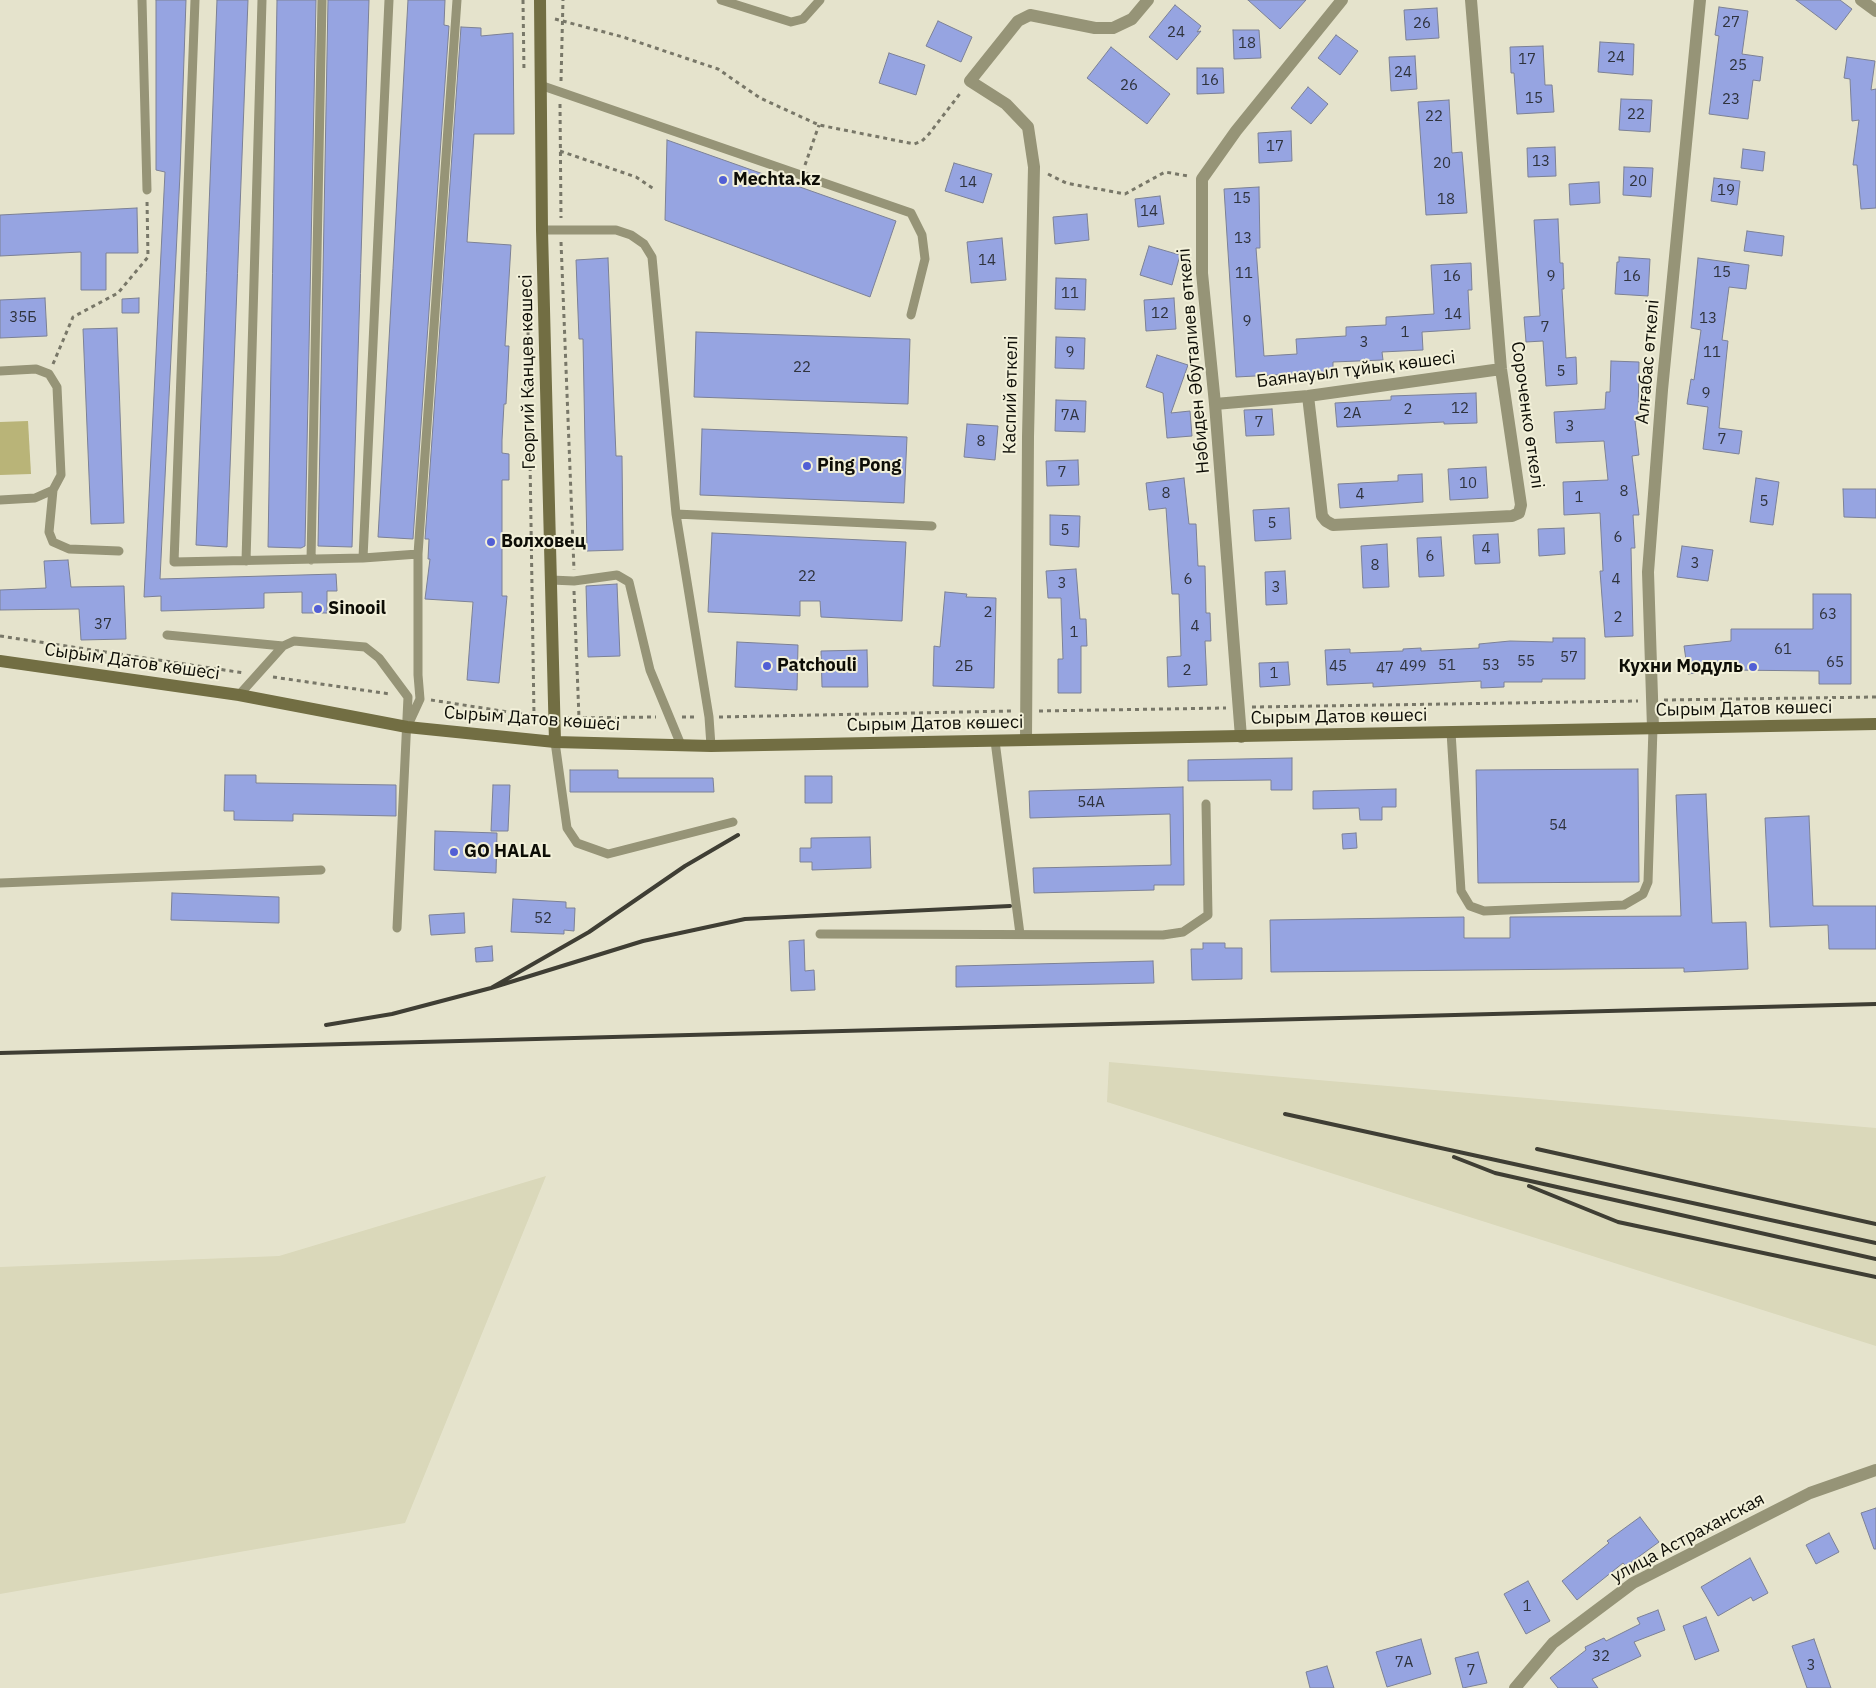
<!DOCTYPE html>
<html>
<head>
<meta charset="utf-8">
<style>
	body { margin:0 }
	canvas { display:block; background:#e5e3cc }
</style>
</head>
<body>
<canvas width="1876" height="1688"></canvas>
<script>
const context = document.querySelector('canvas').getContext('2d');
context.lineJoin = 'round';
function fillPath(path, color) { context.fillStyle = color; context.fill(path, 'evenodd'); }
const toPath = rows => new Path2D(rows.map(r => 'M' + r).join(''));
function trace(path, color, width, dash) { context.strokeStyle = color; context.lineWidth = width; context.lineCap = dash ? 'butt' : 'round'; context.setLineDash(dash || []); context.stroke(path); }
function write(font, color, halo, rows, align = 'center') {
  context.font = font + ' "IBM Plex Sans",sans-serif'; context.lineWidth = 4; context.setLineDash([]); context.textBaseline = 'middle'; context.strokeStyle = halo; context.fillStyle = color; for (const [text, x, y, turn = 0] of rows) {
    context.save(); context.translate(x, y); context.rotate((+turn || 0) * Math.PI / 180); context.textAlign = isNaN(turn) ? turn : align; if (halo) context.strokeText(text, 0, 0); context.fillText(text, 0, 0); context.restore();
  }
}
const built = toPath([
	[1109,1062,1876,1128,1876,1346,1107,1102],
	[546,1176,405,1523,0,1594,0,1267,279,1256]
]);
const green = toPath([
	[28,421,31,474,0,475,0,422]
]);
const building = toPath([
	[156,0,186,0,180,174,160,579,336,574,337,591,327,591,327,613,302,613,302,592,264,593,264,608,161,611,161,596,144,597,165,172,156,170,156,0],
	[217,0,248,0,227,547,196,545,217,0],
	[277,0,316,0,305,546,301,548,268,547,277,0],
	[328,0,369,0,352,547,318,546,328,0],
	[408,0,445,0,444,25,449,26,413,539,378,537,408,0],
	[1248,0,1306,0,1280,29,1248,0],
	[1796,0,1840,0,1852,9,1836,30,1796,0],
	[1175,5,1201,26,1197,32,1201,31,1177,60,1149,37,1175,5],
	[1719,7,1748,11,1742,54,1763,57,1760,81,1753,80,1748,119,1709,114,1719,36,1715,35,1719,7],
	[1437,8,1439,38,1406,40,1404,10,1437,8],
	[938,21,972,37,961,62,926,46,938,21],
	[461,27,481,28,481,36,513,33,514,134,474,134,467,242,511,245,505,346,509,346,506,404,504,404,502,440,502,453,509,454,509,480,502,480,502,596,507,596,499,683,467,680,473,602,425,599,430,559,428,559,429,539,425,539,461,27],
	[1233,30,1259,30,1261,58,1234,59,1233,30],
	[1336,35,1358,51,1340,75,1318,58,1336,35],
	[1600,42,1634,44,1633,75,1598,72,1600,42],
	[1543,46,1545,85,1552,85,1554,112,1517,114,1514,73,1511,73,1510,47,1543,46],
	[1111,47,1170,94,1147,124,1087,78,1111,47],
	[889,53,925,65,916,95,879,83,889,53],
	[1415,56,1417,89,1391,91,1389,57,1415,56],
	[1847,57,1875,61,1871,90,1876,89,1876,208,1861,209,1857,165,1853,165,1859,120,1852,121,1850,79,1844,78,1847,57],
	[1197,68,1223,68,1224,93,1197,94,1197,68],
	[1308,87,1328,104,1311,124,1291,108,1308,87],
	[1621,99,1652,100,1650,132,1619,130,1621,99],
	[1449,100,1452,153,1462,152,1467,213,1426,215,1418,102,1449,100],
	[1291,131,1292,161,1259,163,1258,133,1291,131],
	[667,140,896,221,870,297,665,220,667,140],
	[1555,147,1556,176,1528,177,1527,148,1555,147],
	[1743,149,1765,152,1763,171,1741,168,1743,149],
	[954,163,992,174,983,203,945,191,954,163],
	[1624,167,1653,168,1651,197,1623,195,1624,167],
	[1714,178,1740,181,1737,205,1711,201,1714,178],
	[1599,182,1600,203,1570,205,1569,184,1599,182],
	[1259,187,1260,248,1256,248,1264,356,1297,354,1296,339,1346,336,1346,327,1386,325,1386,317,1434,314,1431,265,1471,263,1472,290,1468,290,1470,329,1422,332,1423,350,1382,352,1383,360,1333,362,1333,372,1236,377,1224,189,1259,187],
	[1160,196,1164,224,1138,227,1135,199,1160,196],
	[137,208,138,253,106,253,106,290,81,290,81,252,0,256,0,215,137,208],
	[1087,214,1089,240,1055,244,1053,217,1087,214],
	[1558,219,1560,263,1563,263,1564,289,1562,289,1566,358,1576,357,1577,384,1546,386,1543,341,1526,342,1524,317,1540,316,1534,220,1558,219],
	[1747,231,1784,236,1782,256,1744,251,1747,231],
	[1002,238,1006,280,971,283,967,242,1002,238],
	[1149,246,1180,255,1172,285,1140,275,1149,246],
	[1619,257,1650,259,1648,296,1615,294,1617,262,1619,262,1619,257],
	[608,258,616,456,622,456,623,550,587,551,583,339,579,339,576,260,608,258],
	[1698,258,1749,265,1746,289,1729,287,1722,340,1728,341,1719,428,1742,431,1739,454,1703,449,1708,407,1687,404,1691,379,1694,380,1701,330,1691,328,1698,258],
	[1056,278,1086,279,1085,310,1055,309,1056,278],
	[45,298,47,336,0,338,0,300,45,298],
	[139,298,139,313,122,313,122,299,139,298],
	[1174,298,1176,329,1146,331,1144,300,1174,298],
	[117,328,124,523,91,524,83,329,117,328],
	[696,332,910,339,908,404,694,397,696,332],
	[1056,337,1085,338,1084,369,1055,368,1056,337],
	[1157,355,1188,365,1171,413,1190,411,1192,436,1167,438,1163,393,1146,387,1157,355],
	[1611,361,1639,362,1638,421,1635,421,1639,455,1632,456,1639,515,1633,515,1635,548,1631,548,1633,636,1605,637,1600,571,1603,571,1600,513,1564,515,1563,482,1608,480,1604,441,1556,443,1554,412,1605,409,1606,392,1610,392,1611,361],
	[1476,393,1477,423,1444,424,1444,422,1337,427,1335,403,1391,400,1391,396,1476,393],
	[1056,400,1086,401,1085,432,1055,431,1056,400],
	[1272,409,1274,435,1246,436,1244,410,1272,409],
	[967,424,998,426,995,460,964,457,967,424],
	[702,429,907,437,904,503,700,495,702,429],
	[1078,460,1079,485,1047,486,1046,461,1078,460],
	[1486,467,1488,498,1450,500,1448,469,1486,467],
	[1422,474,1423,502,1340,508,1338,484,1398,481,1398,475,1422,474],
	[1184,478,1189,524,1196,524,1198,566,1205,566,1206,613,1210,613,1211,641,1205,641,1207,685,1168,687,1167,657,1181,656,1179,594,1172,594,1166,508,1149,510,1146,483,1184,478],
	[1756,478,1779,482,1773,525,1750,522,1756,478],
	[1843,489,1876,489,1876,518,1844,517,1843,489],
	[1289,508,1291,539,1255,541,1253,510,1289,508],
	[1050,515,1080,516,1079,547,1050,545,1050,515],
	[1564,528,1565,554,1539,556,1538,529,1564,528],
	[712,533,906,542,902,621,821,617,820,601,800,601,800,616,708,612,712,533],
	[1498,534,1500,563,1475,564,1473,535,1498,534],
	[1441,537,1444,576,1419,577,1417,538,1441,537],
	[1387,544,1389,587,1363,588,1361,546,1387,544],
	[1682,546,1713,550,1708,581,1677,577,1682,546],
	[68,560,71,587,124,586,126,639,81,640,79,609,0,610,0,590,46,588,44,561,68,560],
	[1076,569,1080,619,1086,619,1087,646,1081,646,1081,693,1058,693,1058,659,1063,659,1061,598,1048,598,1046,571,1076,569],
	[1285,571,1287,604,1266,605,1265,572,1285,571],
	[617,584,620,656,588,657,586,586,617,584],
	[945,592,967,594,966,597,996,598,994,688,933,686,934,646,940,647,945,592],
	[1813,594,1851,594,1851,684,1819,684,1819,671,1731,670,1731,668,1688,674,1684,646,1731,641,1731,629,1813,629,1813,594],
	[1553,638,1585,638,1585,679,1542,679,1542,682,1504,682,1504,687,1481,688,1481,681,1373,687,1373,683,1327,685,1325,650,1350,649,1350,653,1403,651,1403,649,1421,648,1421,651,1479,648,1479,644,1510,641,1553,642,1553,638],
	[737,642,798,645,797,690,735,687,737,642],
	[867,650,868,687,822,687,821,651,867,650],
	[1288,662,1290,685,1260,687,1259,663,1288,662],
	[1292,758,1292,790,1271,790,1271,780,1188,781,1188,760,1292,758],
	[1638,769,1639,882,1478,883,1476,770,1638,769],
	[570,770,618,770,618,778,713,778,714,792,570,792,570,770],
	[225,775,256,775,256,783,396,785,396,816,293,814,293,821,234,820,234,811,224,811,225,775],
	[805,776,832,776,832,803,805,803,805,776],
	[493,785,510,785,508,831,491,831,493,785],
	[1183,787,1184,885,1154,885,1154,890,1034,893,1033,868,1171,865,1170,814,1030,818,1029,791,1183,787],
	[1396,789,1396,807,1382,807,1382,820,1360,820,1359,808,1313,809,1313,791,1396,789],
	[1706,794,1712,923,1746,922,1748,969,1684,972,1684,968,1271,972,1270,920,1464,917,1464,938,1510,938,1510,917,1681,916,1676,795,1706,794],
	[1809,816,1813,906,1876,906,1876,949,1829,949,1828,925,1770,927,1765,818,1809,816],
	[435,831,497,833,496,873,434,870,435,831],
	[1356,833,1357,848,1343,849,1342,834,1356,833],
	[870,837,871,868,812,870,812,862,800,862,800,848,811,848,811,838,870,837],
	[172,893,279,897,279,923,171,920,172,893],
	[513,899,566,902,566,908,575,908,574,931,564,930,564,934,511,932,513,899],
	[464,913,465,933,431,935,429,915,464,913],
	[804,940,805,971,814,970,815,990,791,991,789,941,804,940],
	[1203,943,1225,943,1225,948,1242,948,1242,979,1192,980,1191,949,1203,949,1203,943],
	[492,946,493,961,476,962,475,948,492,946],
	[1153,961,1154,983,956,987,956,966,1153,961],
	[1876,1508,1876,1549,1874,1549,1861,1513,1876,1508],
	[1640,1517,1659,1542,1626,1566,1623,1563,1577,1600,1562,1581,1609,1543,1607,1541,1640,1517],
	[1829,1533,1839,1552,1816,1564,1806,1545,1829,1533],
	[1750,1558,1768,1593,1753,1601,1751,1597,1718,1616,1701,1587,1750,1558],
	[1528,1581,1550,1621,1526,1634,1504,1594,1528,1581],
	[1658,1610,1665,1630,1634,1642,1641,1656,1592,1679,1598,1688,1558,1688,1550,1678,1586,1650,1585,1647,1604,1638,1606,1641,1640,1624,1637,1618,1658,1610],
	[1706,1617,1719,1651,1695,1660,1683,1626,1706,1617],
	[1421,1639,1431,1674,1387,1687,1376,1652,1421,1639],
	[1814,1639,1831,1688,1807,1688,1792,1646,1814,1639],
	[1478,1652,1487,1683,1463,1688,1455,1658,1478,1652],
	[1327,1666,1334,1688,1310,1688,1306,1672,1327,1666]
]);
const path = toPath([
	[523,0,524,72],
	[555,19,623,37,718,69,760,98,819,125,914,144,922,141,929,134,962,91],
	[561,81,563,0],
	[560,104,561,218],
	[560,151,636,177,654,189],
	[805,165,819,125],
	[1048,174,1066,183,1125,194,1165,172,1188,176],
	[561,242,574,570],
	[528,331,534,716],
	[53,364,73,317,118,293,148,257,147,200],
	[574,591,579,718],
	[0,636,244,673],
	[273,677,390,694],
	[431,700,541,717],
	[1664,700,1876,697],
	[1252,707,1638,701],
	[1039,711,1226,708],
	[682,717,698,717],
	[719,717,1013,711],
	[567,718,656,717]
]);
const service = toPath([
	[142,0,147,190],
	[195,0,174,562,363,558,418,554,457,0],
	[721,0,791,22,803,19,820,0],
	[540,85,911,213,922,235,925,259,911,315],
	[542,230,616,230,631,235,644,244,652,257,676,514,709,717,711,746],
	[0,371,36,369,49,374,57,387,61,475,53,490,35,498,0,500],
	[53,490,49,532,53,542,69,549,119,551],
	[676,514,932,526],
	[363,558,389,0],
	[311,560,322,0],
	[246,561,262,0],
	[551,580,574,581,617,575,629,582,650,670,681,745],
	[167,635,283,646],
	[239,695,283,646,294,641,365,647,379,658,408,697,397,928],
	[408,725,420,699,418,675,418,554],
	[1451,732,1461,891,1470,906,1484,911,1624,905,1643,894,1648,882,1653,728],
	[995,741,1020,934],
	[555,742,567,828,577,843,608,854,733,822],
	[0,883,321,870],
	[820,934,1163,935,1183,932,1208,915,1206,804]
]);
const minor = toPath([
	[1861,0,1876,11],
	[1308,396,1322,516,1326,521,1333,525,1512,516,1519,513,1521,505,1501,369,1471,0],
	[1215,404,1308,396,1501,369],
	[1653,728,1648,572,1662,390,1700,0],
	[1241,737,1215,404,1202,273,1202,179,1236,131,1342,0],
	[1026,740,1028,437,1034,167,1028,127,1006,104,970,81,1018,21,1030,15,1095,28,1113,28,1132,19,1148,0],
	[1515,1688,1553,1643,1633,1583,1810,1493,1876,1470]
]);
const secondary = toPath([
	[540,0,542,230,555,742],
	[0,661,239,695,407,727,555,742,711,746,1876,724]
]);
const rail = toPath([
	[738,835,685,866,589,932,491,988,643,941,745,919,1010,906],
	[326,1025,392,1014,491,988],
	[0,1053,1876,1004],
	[1285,1114,1876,1243],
	[1537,1149,1876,1224],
	[1454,1157,1495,1173,1876,1259],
	[1529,1186,1618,1222,1876,1277]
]);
const markers = [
	[723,180,5,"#525fd5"],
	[807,466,5,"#525fd5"],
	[491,542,5,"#525fd5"],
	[318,609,5,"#525fd5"],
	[767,666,5,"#525fd5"],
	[1753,667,5,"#525fd5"],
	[454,852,5,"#525fd5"]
];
const numberNames = [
	["27",1731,23],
	["26",1422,24],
	["24",1176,33],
	["18",1247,44],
	["24",1616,58],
	["17",1527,60],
	["25",1738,66],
	["24",1403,73],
	["16",1210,81],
	["26",1129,86],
	["15",1534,99],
	["23",1731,100],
	["22",1636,115],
	["22",1434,117],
	["17",1275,147],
	["13",1541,162],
	["20",1442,164],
	["20",1638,182],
	["14",968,183],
	["19",1726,191],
	["15",1242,199],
	["18",1446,200],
	["14",1149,212],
	["13",1243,239],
	["14",987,261],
	["15",1722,273],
	["11",1244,274],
	["16",1452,277],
	["9",1551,277],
	["16",1632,277],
	["11",1070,294],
	["12",1160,314],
	["14",1453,315],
	["35Б",23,318],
	["13",1708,319],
	["9",1247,322],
	["7",1545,328],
	["1",1405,333],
	["3",1364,343],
	["9",1070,353],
	["11",1712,353],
	["22",802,368],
	["5",1561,372],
	["9",1706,394],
	["12",1460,409],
	["2",1408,410],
	["2А",1352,414],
	["7А",1070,416],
	["7",1259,423],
	["3",1570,427],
	["7",1722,440],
	["8",981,442],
	["7",1062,473],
	["10",1468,484],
	["8",1624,492],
	["8",1166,494],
	["4",1360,495],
	["1",1579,498],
	["5",1764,502],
	["5",1272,524],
	["5",1065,531],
	["6",1618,538],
	["4",1486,549],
	["6",1430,557],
	["3",1695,564],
	["8",1375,566],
	["22",807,577],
	["6",1188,580],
	["4",1616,580],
	["3",1062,584],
	["3",1276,588],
	["2",988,613],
	["63",1828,615],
	["2",1618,618],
	["37",103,625],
	["4",1195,627],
	["1",1074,633],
	["61",1783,650],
	["57",1569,658],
	["55",1526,662],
	["65",1835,663],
	["51",1447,666],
	["53",1491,666],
	["2Б",964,667],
	["45",1338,667],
	["499",1413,667],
	["47",1385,669],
	["2",1187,671],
	["1",1274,674],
	["54А",1091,803],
	["54",1558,826],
	["52",543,919],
	["1",1527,1607],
	["32",1601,1657],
	["7А",1404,1663],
	["3",1811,1666],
	["7",1471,1671]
];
const poiNames = [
	["Mechta.kz",733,180],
	["Ping Pong",817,466],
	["Волховец",501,542],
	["Sinooil",328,609],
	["Patchouli",777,666],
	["Кухни Модуль",1743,667,"right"],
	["GO HALAL",464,852]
];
const streetNames = [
	["Нәбиден Әбуталиев өткелі",1194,361,-95],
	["Алғабас өткелі",1648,362,-85],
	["Баянауыл тұйық көшесі",1356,370,-7],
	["Георгий Канцев көшесі",528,372,-91],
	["Каспий өткелі",1011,395,-89],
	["Сороченко өткелі",1527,415,82],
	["Сырым Датов көшесі",132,662,8],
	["Сырым Датов көшесі",1744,709,-1],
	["Сырым Датов көшесі",1339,717,-1],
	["Сырым Датов көшесі",532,719,4],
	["Сырым Датов көшесі",935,724,-1],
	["улица Астраханская",1688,1538,-28]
];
fillPath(built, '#dad8ba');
fillPath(green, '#b9b478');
fillPath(building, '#96a4e1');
trace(building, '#7c8195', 1);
trace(path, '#787768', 3, [4, 4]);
trace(service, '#969477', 9);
trace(minor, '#969477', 12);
trace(secondary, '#726e43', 12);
trace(rail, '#3f3e34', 4);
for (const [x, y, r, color] of markers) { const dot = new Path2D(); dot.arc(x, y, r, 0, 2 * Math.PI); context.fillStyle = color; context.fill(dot); trace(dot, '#f2f0d9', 2); }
write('15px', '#2f333d', null, numberNames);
write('bold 18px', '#0d0d06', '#f2f0d9', poiNames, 'left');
write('18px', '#0d0d06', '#f2f0d9', streetNames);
</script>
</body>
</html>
